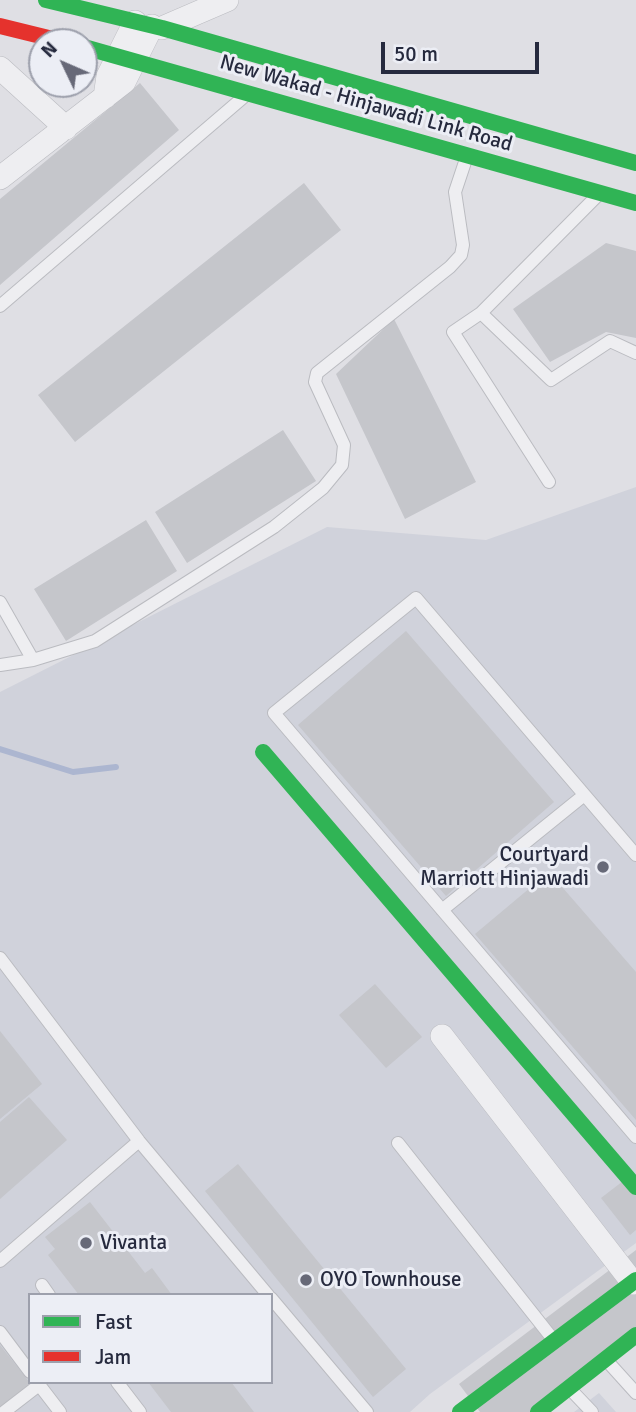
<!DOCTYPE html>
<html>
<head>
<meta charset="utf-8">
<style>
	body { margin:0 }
	#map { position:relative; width:636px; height:1412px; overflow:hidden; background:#dfdfe4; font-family:Signika,sans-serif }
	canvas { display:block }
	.legend { position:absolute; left:28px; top:1293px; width:245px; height:91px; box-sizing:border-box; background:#eceef5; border:2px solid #9da0ac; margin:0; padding:9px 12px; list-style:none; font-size:21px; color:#262a3e }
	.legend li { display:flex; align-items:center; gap:14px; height:35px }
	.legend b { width:35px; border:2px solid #9da0ac }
	.north { position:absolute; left:28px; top:28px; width:70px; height:70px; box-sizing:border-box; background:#eceef5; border:2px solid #9da0ac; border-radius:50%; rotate:314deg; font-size:19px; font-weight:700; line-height:28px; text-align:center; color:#262a3e }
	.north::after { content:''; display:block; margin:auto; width:24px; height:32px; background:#676978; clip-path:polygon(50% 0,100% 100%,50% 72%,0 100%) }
	.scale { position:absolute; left:381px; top:42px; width:158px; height:32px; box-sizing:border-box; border:4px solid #262a3e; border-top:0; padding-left:9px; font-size:21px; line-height:24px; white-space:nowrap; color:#262a3e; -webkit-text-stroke:5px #eceef5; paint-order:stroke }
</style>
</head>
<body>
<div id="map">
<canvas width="636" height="1412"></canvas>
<ul class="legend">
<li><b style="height:9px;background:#30b455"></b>Fast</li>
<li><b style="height:9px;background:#e5322d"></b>Jam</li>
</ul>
<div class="north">N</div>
<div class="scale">50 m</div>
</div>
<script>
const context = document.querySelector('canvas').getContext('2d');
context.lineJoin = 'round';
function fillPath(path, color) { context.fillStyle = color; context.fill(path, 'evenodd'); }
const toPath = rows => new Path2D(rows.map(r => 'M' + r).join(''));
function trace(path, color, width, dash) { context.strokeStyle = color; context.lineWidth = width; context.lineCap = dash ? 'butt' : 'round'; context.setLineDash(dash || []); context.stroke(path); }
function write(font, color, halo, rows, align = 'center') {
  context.font = font + ' Signika,sans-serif'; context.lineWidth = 6; context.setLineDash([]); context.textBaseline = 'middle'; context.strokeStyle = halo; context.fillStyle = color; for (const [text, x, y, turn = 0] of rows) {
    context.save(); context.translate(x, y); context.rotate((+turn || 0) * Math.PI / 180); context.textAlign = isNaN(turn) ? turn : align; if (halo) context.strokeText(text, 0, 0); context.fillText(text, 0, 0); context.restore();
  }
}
const built = toPath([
	[636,487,636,1243,430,1394,410,1412,0,1412,0,692,327,527,486,540],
	[30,1295,271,1295,271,1382,30,1382],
	[599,1393,616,1412,574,1412]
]);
const stream = toPath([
	[0,749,73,772,116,767]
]);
const building = toPath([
	[140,83,179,130,0,285,0,199],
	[304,183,341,230,75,442,38,395],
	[606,243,636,251,636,338,606,332,550,362,513,309],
	[394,319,476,482,405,519,336,374],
	[283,430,316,481,187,563,155,512],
	[146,520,177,571,66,641,34,589],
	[406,631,554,802,446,896,298,725],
	[549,872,636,972,636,1120,475,934],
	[375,984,422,1037,386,1068,339,1015],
	[0,1031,42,1084,0,1119],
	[29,1097,67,1140,0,1199,0,1122],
	[238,1164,406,1369,373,1397,205,1191],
	[627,1178,636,1189,636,1230,630,1235,601,1198],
	[90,1202,145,1273,152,1268,172,1295,79,1295,48,1255,55,1249,45,1237],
	[636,1250,636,1344,546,1412,480,1412,459,1384],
	[0,1345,30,1383,0,1409],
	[148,1382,231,1382,254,1412,171,1412]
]);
const lane = toPath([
	[598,195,481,313,551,380,610,341,636,353],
	[0,306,246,95],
	[481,313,453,332,549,482],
	[0,602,33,660,95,641,274,527,323,488,342,465,344,445,315,382,317,373,450,267,461,255,463,245,455,192,467,156],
	[0,665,33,660],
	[636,855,416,598,274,713,636,1137],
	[442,910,583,796],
	[0,958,139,1141,268,1295],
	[398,1143,552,1338],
	[0,1261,139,1141],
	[42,1285,49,1295],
	[271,1298,367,1412],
	[0,1332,30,1372],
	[608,1362,636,1393],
	[37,1382,60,1412],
	[117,1382,140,1412],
	[571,1390,592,1412],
	[4,1412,39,1385]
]);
const street = toPath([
	[162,28,227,0],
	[0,68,66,128],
	[105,97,108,76,135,22],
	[0,178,124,82,152,26],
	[442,1036,633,1283]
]);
const fast = toPath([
	[46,0,162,28,636,163],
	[84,47,636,203],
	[263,752,636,1187],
	[460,1412,636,1280],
	[538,1412,636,1335]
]);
const jam = toPath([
	[0,26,65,42]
]);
const markers = [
	[603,867,7,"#676978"],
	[86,1243,7,"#676978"],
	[306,1280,7,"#676978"]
];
const streetNames = [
	["New Wakad - Hinjawadi Link Road",366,104,16]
];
const poiNames = [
	["Courtyard",589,855,"right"],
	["Marriott Hinjawadi",589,879,"right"],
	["Vivanta",100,1243],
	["OYO Townhouse",320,1280]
];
fillPath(built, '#d0d2db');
trace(stream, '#acb6d0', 6);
fillPath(building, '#c5c6cb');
trace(lane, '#babbc0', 14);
trace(street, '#babbc0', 24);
trace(lane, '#eeeef1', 12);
trace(street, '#eeeef1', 23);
trace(fast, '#30b455', 16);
trace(jam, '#e5322d', 16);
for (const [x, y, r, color] of markers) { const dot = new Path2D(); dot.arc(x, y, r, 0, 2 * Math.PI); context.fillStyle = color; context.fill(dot); trace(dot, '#eceef5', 2.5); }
write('21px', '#262a3e', '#eceef5', streetNames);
write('21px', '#262a3e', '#eceef5', poiNames, 'left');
</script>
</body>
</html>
